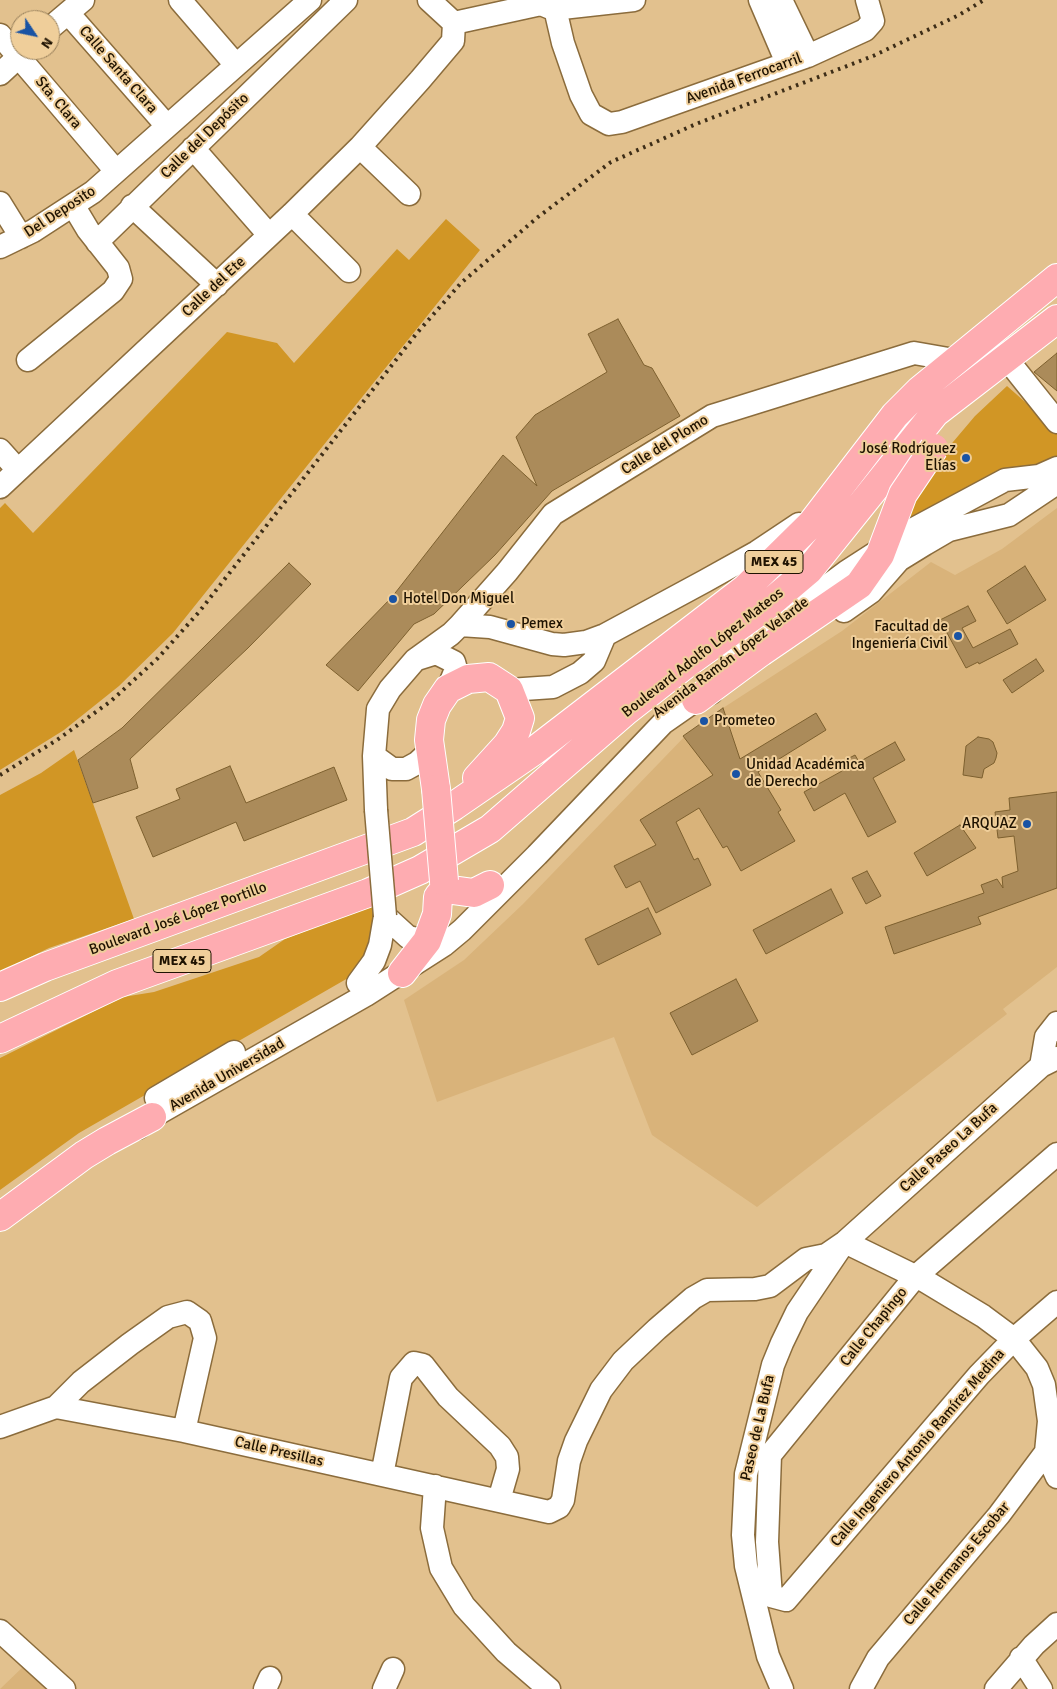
<!DOCTYPE html>
<html>
<head>
<meta charset="utf-8">
<style>
	body { margin:0 }
	#map { position:relative; width:1057px; height:1689px; overflow:hidden; background:#e2c18e; font-family:Signika,sans-serif }
	canvas { display:block }
	.north { position:absolute; left:10px; top:10px; width:50px; height:50px; box-sizing:border-box; background:#efce9a; border:1px solid #9b835d; border-radius:50%; rotate:124deg; font-size:14px; font-weight:700; line-height:20px; text-align:center; color:#1e1201 }
	.north::after { content:''; display:block; margin:auto; width:18px; height:22px; background:#1953a4; clip-path:polygon(50% 0,100% 100%,50% 72%,0 100%) }
</style>
</head>
<body>
<div id="map">
<canvas width="1057" height="1689"></canvas>
<div class="north">N</div>
</div>
<script>
const context = document.querySelector('canvas').getContext('2d');
context.lineJoin = 'round';
function fillPath(path, color) { context.fillStyle = color; context.fill(path, 'evenodd'); }
const toPath = rows => new Path2D(rows.map(r => 'M' + r).join(''));
function trace(path, color, width, dash) { context.strokeStyle = color; context.lineWidth = width; context.lineCap = dash ? 'butt' : 'round'; context.setLineDash(dash || []); context.stroke(path); }
function write(font, color, halo, rows, align = 'center') {
  context.font = font + ' Signika,sans-serif'; context.lineWidth = 4; context.setLineDash([]); context.textBaseline = 'middle'; context.strokeStyle = halo; context.fillStyle = color; for (const [text, x, y, turn = 0] of rows) {
    context.save(); context.translate(x, y); context.rotate((+turn || 0) * Math.PI / 180); context.textAlign = isNaN(turn) ? turn : align; if (halo) context.strokeText(text, 0, 0); context.fillText(text, 0, 0); context.restore();
  }
}
const built = toPath([
	[1057,508,1057,967,1003,1009,1007,1014,757,1207,652,1135,614,1037,437,1102,404,1000,464,960,523,904,688,733,723,708,842,631,931,562,955,575,1002,549],
	[26,1664,56,1689,0,1689]
]);
const green = toPath([
	[446,219,480,250,173,633,119,686,64,730,0,770,0,508,5,503,33,533,227,332,277,343,294,363,397,249,409,260],
	[1007,386,1057,430,1057,465,892,542,900,520,942,455,975,416],
	[74,750,134,919,49,948,0,972,0,795,41,773],
	[372,905,375,933,355,974,79,1133,0,1190,0,1058,123,997,154,992,259,957,285,939]
]);
const building = toPath([
	[618,319,644,365,652,368,680,416,552,491,495,555,434,614,414,624,358,691,326,665,392,597,503,455,537,486,516,437,535,415,607,372,588,334,618,319],
	[1057,353,1057,391,1034,372,1057,353],
	[289,563,311,584,248,648,130,759,138,788,93,803,78,760,122,728,289,563],
	[1025,566,1046,600,1007,624,987,591,1025,566],
	[968,606,976,621,962,628,973,648,1010,629,1018,644,979,664,978,662,966,668,940,620,968,606],
	[1036,659,1044,671,1012,693,1003,680,1036,659],
	[723,708,740,759,816,713,826,730,758,772,781,810,778,812,795,841,741,871,727,846,723,848,699,808,676,822,694,860,698,858,711,885,656,913,640,881,626,888,614,866,656,845,640,820,713,775,683,736,723,708],
	[978,737,989,739,993,742,997,753,996,758,994,763,984,769,982,778,963,775,966,746,978,737],
	[895,742,905,760,873,778,896,822,868,837,845,793,814,811,804,792,842,771,838,764,855,755,859,762,895,742],
	[230,766,246,803,334,767,347,800,244,841,236,822,153,857,136,817,180,799,176,789,230,766],
	[1057,792,1057,888,978,917,981,924,894,954,885,927,984,893,981,885,997,879,1003,888,1002,877,1018,871,1014,836,998,838,995,812,1010,810,1009,798,1057,792],
	[960,825,976,848,927,876,914,853,960,825],
	[867,871,881,896,866,904,852,878,867,871],
	[831,889,843,913,766,954,753,930,831,889],
	[648,908,661,934,598,965,585,939,648,908],
	[736,979,758,1021,692,1055,670,1013,736,979]
]);
const minor = toPath([
	[180,0,236,65],
	[553,0,563,43,581,95,591,114,609,124,622,122,808,56,865,30,873,21,867,0],
	[760,0,787,63],
	[781,0,808,56],
	[68,13,167,126],
	[454,23,541,4,553,9,634,0],
	[50,28,83,0],
	[0,35,116,171],
	[0,74,26,50],
	[360,147,409,194],
	[193,148,269,235],
	[0,203,21,237],
	[132,206,217,285],
	[292,214,349,271],
	[97,242,346,0],
	[0,247,33,231,93,192,310,0],
	[1006,358,1057,422],
	[28,360,113,291,121,279,118,268,88,230,73,205],
	[0,450,18,470],
	[0,487,292,214,360,147,420,80,453,41,454,23,429,0],
	[844,611,871,592,899,560,925,544,949,530,1009,515,1057,483],
	[460,625,507,572,553,514,712,416,914,353,954,360],
	[733,656,846,572,908,532,1005,480,1039,476,1057,468],
	[417,659,436,653,454,662,456,669,448,689],
	[509,690,553,687,580,673,594,661,605,635],
	[374,756,392,769,406,769,417,763,430,751],
	[376,810,374,756,378,709,390,689,415,660,451,634,460,625,490,627,552,644,564,645,586,642,605,635,705,581,757,552,799,524],
	[386,917,408,937,441,944],
	[358,983,374,961,380,945,385,916],
	[1041,1066,1046,1037,1057,1023],
	[156,1098,234,1052],
	[138,1128,152,1117,366,995,444,945,462,930,537,855,663,723,696,700,711,693],
	[1057,1154,915,1277,770,1455,767,1542,771,1596,786,1600,979,1375,1014,1339,1057,1302],
	[845,1242,925,1281,983,1316,1014,1339,1037,1368,1044,1385,1049,1421,1046,1452,1057,1477],
	[56,1407,81,1382,130,1344,168,1317,187,1312,200,1321,205,1338,184,1431],
	[0,1427,56,1407,184,1431,549,1512,559,1507,563,1500,569,1461,576,1441,601,1390,623,1361,657,1329,693,1298,707,1290,755,1289,770,1286,806,1259,826,1255,845,1242,1041,1066,1057,1058],
	[382,1475,401,1378,414,1363,423,1365,448,1397,500,1446,507,1457,508,1469,499,1500],
	[435,1486,432,1528,441,1568,464,1606,506,1652,549,1689],
	[0,1631,64,1689],
	[1021,1658,1041,1689],
	[265,1689,270,1678],
	[384,1689,393,1669],
	[782,1689,768,1656,746,1566,743,1535,746,1474,773,1365,782,1343,797,1312,841,1247],
	[861,1689,878,1658,999,1515,1046,1452,1054,1445],
	[996,1689,1034,1645,1057,1624]
]);
const major = toPath([
	[696,700,761,652],
	[436,789,429,740,431,720,437,705,448,689,468,679,489,677,509,690,520,718,516,731,507,745,477,778],
	[445,889,474,893,490,885],
	[402,973,427,941,437,914,438,897,445,889,444,881],
	[0,987,45,967,413,832,454,806,534,751,746,588,812,523,895,415,920,390,1057,278],
	[0,1039,117,984,368,893,420,870,490,829,626,711,690,661,764,608,809,570,935,413,1057,319],
	[0,1217,84,1155,107,1141,152,1117]
]);
const rail = toPath([
	[0,775,57,740,111,701,158,658,199,612,417,333,461,283,538,217,611,162,696,124,873,56,959,15,984,0]
]);
const minorBridge = toPath([
	[376,810,385,916]
]);
const majorBridge = toPath([
	[761,652,859,585,880,555,903,494,934,448],
	[436,789,444,881]
]);
const markers = [
	[966,458,5,"#1953a4"],
	[393,599,5,"#1953a4"],
	[511,624,5,"#1953a4"],
	[958,636,5,"#1953a4"],
	[704,721,5,"#1953a4"],
	[736,774,5,"#1953a4"],
	[1027,824,5,"#1953a4"]
];
const shields = [
	[774,562,58],
	[182,961,58]
];
const shieldNames = [
	["MEX 45",774,562],
	["MEX 45",182,961]
];
const streetNames = [
	["Calle Santa Clara",118,70,49],
	["Avenida Ferrocarril",744,79,-20],
	["Sta. Clara",58,103,50],
	["Calle del Depósito",205,136,-44],
	["Del Deposito",60,212,-33],
	["Calle del Ete",214,287,-43],
	["Calle del Plomo",665,445,-32],
	["Boulevard Adolfo López Mateos",703,653,-38],
	["Avenida Ramón López Velarde",731,658,-37],
	["Boulevard José López Portillo",178,919,-20],
	["Avenida Universidad",227,1075,-30],
	["Calle Paseo La Bufa",949,1148,-42],
	["Calle Chapingo",874,1327,-51],
	["Paseo de La Bufa",758,1428,-77],
	["Calle Ingeniero Antonio Ramírez Medina",918,1448,-49],
	["Calle Presillas",279,1452,13],
	["Calle Hermanos Escobar",957,1564,-50]
];
const poiNames = [
	["José Rodríguez",956,449,"right"],
	["Elías",956,466,"right"],
	["Hotel Don Miguel",403,599],
	["Pemex",521,624],
	["Facultad de",948,627,"right"],
	["Ingeniería Civil",948,644,"right"],
	["Prometeo",714,721],
	["Unidad Académica",746,765],
	["de Derecho",746,782],
	["ARQUAZ",1017,824,"right"]
];
fillPath(built, '#d9b37a');
fillPath(green, '#d19625');
fillPath(building, '#ab8b5a');
trace(building, '#7d602f', 1);
trace(minor, '#8b6c3c', 25);
trace(major, '#fff', 30);
trace(minor, '#fff', 22);
trace(major, '#feacb1', 28);
trace(rail, '#3d2d17', 4, [2.5, 5]);
trace(minorBridge, '#8b6c3c', 25, []);
trace(majorBridge, '#fff', 30, []);
trace(minorBridge, '#fff', 22);
trace(majorBridge, '#feacb1', 28);
for (const [x, y, r, color] of markers) { const dot = new Path2D(); dot.arc(x, y, r, 0, 2 * Math.PI); context.fillStyle = color; context.fill(dot); trace(dot, '#efce9a', 2); }
for (const [x, y, w] of shields) { const box = new Path2D(); box.roundRect(x - w / 2, y - 11.5, w, 23, 4); context.fillStyle = '#efce9a'; context.fill(box); trace(box, '#1e1201', 1); }
write('bold 14px', '#1e1201', null, shieldNames);
write('15px', '#1e1201', '#efce9a', streetNames);
write('15px', '#1e1201', '#efce9a', poiNames, 'left');
</script>
</body>
</html>
